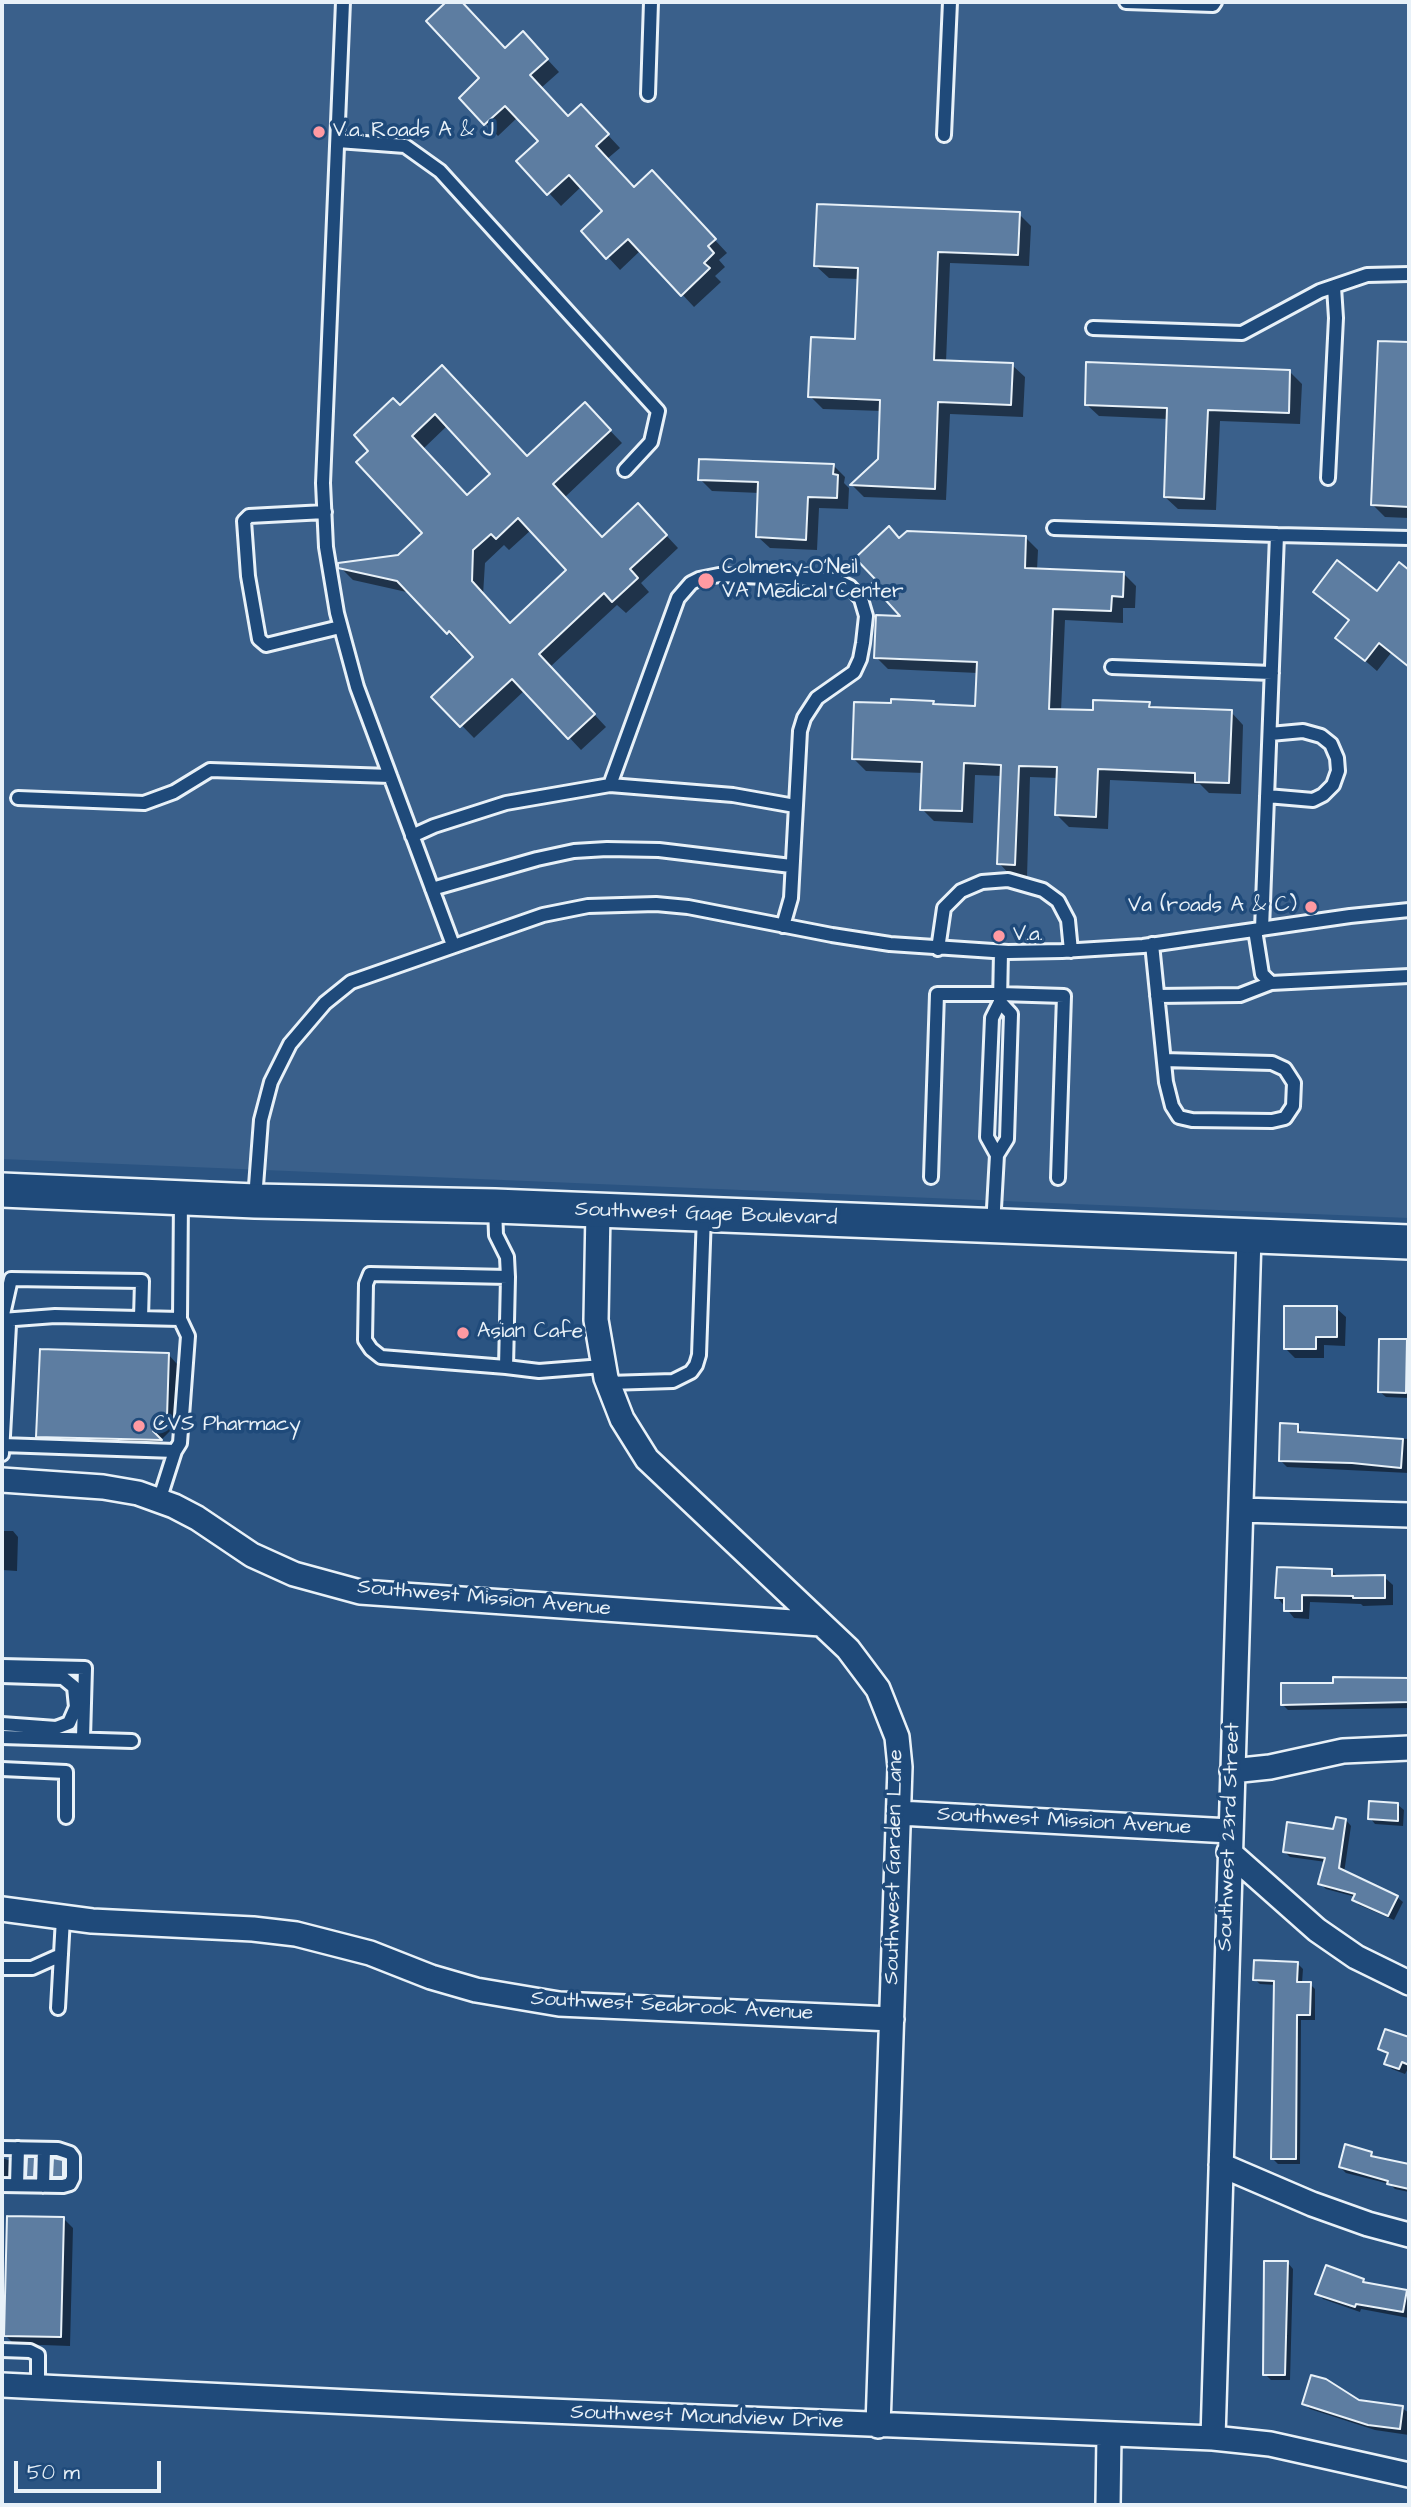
<!DOCTYPE html>
<html>
<head>
<meta charset="utf-8">
<style>
	body { margin:0 }
	#map { position:relative; width:1411px; height:2507px; overflow:hidden; background:#2b5482; font-family:"Architects Daughter",sans-serif }
	canvas { display:block }
	.frame { position:absolute; inset:0; border:4px solid #e8f1f8; pointer-events:none }
	.scale { position:absolute; left:14px; top:2461px; width:147px; height:32px; box-sizing:border-box; border:4px solid #e8f1f8; border-top:0; padding-left:9px; font-size:21px; line-height:24px; white-space:nowrap; color:#e8f1f8; -webkit-text-stroke:5px #1f4a7a; paint-order:stroke }
</style>
</head>
<body>
<div id="map">
<canvas width="1411" height="2507"></canvas>
<div class="frame"></div>
<div class="scale">50 m</div>
</div>
<script>
const context = document.querySelector('canvas').getContext('2d');
context.lineJoin = 'round';
function fillPath(path, color) { context.fillStyle = color; context.fill(path, 'evenodd'); }
const toPath = rows => new Path2D(rows.map(r => 'M' + r).join(''));
function trace(path, color, width, dash) { context.strokeStyle = color; context.lineWidth = width; context.lineCap = dash ? 'butt' : 'round'; context.setLineDash(dash || []); context.stroke(path); }
function write(font, color, halo, rows, align = 'center') {
  context.font = font + ' "Architects Daughter",sans-serif'; context.lineWidth = 7; context.setLineDash([]); context.textBaseline = 'middle'; context.strokeStyle = halo; context.fillStyle = color; for (const [text, x, y, turn = 0] of rows) {
    context.save(); context.translate(x, y); context.rotate((+turn || 0) * Math.PI / 180); context.textAlign = isNaN(turn) ? turn : align; if (halo) context.strokeText(text, 0, 0); context.fillText(text, 0, 0); context.restore();
  }
}
const built = toPath([
	[2,2,1409,2,1409,1218,2,1159]
]);
const shadow = toPath([
	[449,2,461,2,505,50,535,46,559,72,541,88,569,118,593,119,620,148,607,159,634,189,664,185,727,253,719,260,725,267,715,276,721,282,694,307,641,250,620,270,608,257,604,211,582,186,561,206,549,193,540,141,518,117,498,136,461,98,482,78,428,21],
	[1019,214,1031,226,1029,266,950,263,946,362,1012,365,1025,377,1023,417,950,414,946,500,864,497,852,485,880,459,882,411,823,409,810,396,857,340,859,279,829,278,816,266],
	[1379,343,1409,344,1409,518,1385,517,1373,505],
	[442,367,527,458,597,417,622,443,564,498,602,539,650,518,678,548,641,583,649,592,626,613,617,605,550,667,606,727,581,750,525,690,474,738,434,697,476,657,462,643,460,645,411,593,353,580,340,567,399,557,424,533,371,451,400,407],
	[448,425,493,474,468,497,423,449],
	[531,530,569,570,511,625,483,595,485,563,504,545,509,550],
	[1290,372,1302,384,1300,424,1220,421,1216,510,1178,509,1165,497,1168,419,1099,416,1086,404],
	[833,465,845,477,844,483,849,488,848,509,819,508,817,550,770,548,758,537,760,493,712,491,700,479],
	[1025,537,1038,550,1037,570,1123,573,1136,586,1135,608,1123,608,1123,623,1065,620,1061,711,1094,712,1149,704,1154,709,1231,712,1243,725,1241,794,1209,793,1200,784,1110,780,1108,829,1069,827,1057,815,1058,778,1030,777,1027,877,1011,876,999,863,1002,776,975,775,973,823,934,821,922,809,924,773,866,771,853,758,892,705,933,702,937,706,977,707,978,673,888,669,876,657,904,618,878,580,900,540],
	[1399,564,1409,573,1409,667,1391,653,1377,671,1338,637,1350,621,1316,591,1377,593],
	[1336,1308,1346,1317,1345,1346,1324,1345,1324,1358,1295,1358,1286,1349],
	[1406,1341,1409,1344,1409,1398,1386,1397,1380,1392],
	[168,1354,177,1364,175,1426,160,1441,168,1448,47,1445,38,1436],
	[1297,1425,1303,1434,1409,1439,1409,1473,1287,1467,1280,1460],
	[2,1531,13,1531,18,1537,17,1571,2,1570],
	[1331,1570,1339,1578,1384,1577,1393,1585,1393,1605,1363,1606,1361,1604,1310,1602,1309,1619,1294,1618,1277,1597],
	[1335,1678,1409,1680,1409,1708,1288,1710,1282,1704,1335,1685],
	[1398,1805,1404,1810,1403,1826,1375,1824,1370,1818],
	[1346,1820,1351,1826,1344,1873,1397,1897,1403,1902,1394,1920,1359,1905,1354,1900,1356,1897,1326,1889,1320,1883,1326,1862,1290,1857,1284,1851,1334,1831],
	[1297,1963,1303,1969,1302,1983,1310,1984,1315,1989,1315,2020,1301,2020,1300,2164,1278,2164,1272,2158,1276,1985,1260,1984,1254,1979],
	[1386,2031,1409,2039,1409,2067,1405,2074,1392,2069,1386,2064,1389,2056,1380,2049],
	[1371,2153,1377,2159,1409,2166,1409,2192,1395,2189,1390,2184,1346,2173,1340,2167],
	[2,2158,11,2161,10,2178,2,2178],
	[34,2159,37,2161,36,2178,30,2178,28,2176],
	[62,2162,65,2164,64,2179,56,2179,54,2176],
	[64,2219,73,2228,70,2346,14,2344,5,2335],
	[1288,2263,1293,2269,1290,2380,1271,2380,1265,2374],
	[1327,2267,1363,2281,1368,2285,1409,2293,1409,2318,1361,2309,1360,2312,1323,2299,1317,2293],
	[1359,2402,1402,2408,1409,2413,1409,2435,1375,2430,1310,2409,1304,2403]
]);
const building = toPath([
	[446,2,462,2,505,48,523,31,548,59,530,75,568,116,581,104,609,134,596,146,634,187,652,170,716,239,708,246,714,253,704,263,710,268,681,296,628,239,606,259,581,231,602,211,569,175,547,195,516,161,538,141,505,106,484,125,459,98,479,78,426,21,446,2],
	[817,204,1020,212,1018,255,938,252,934,360,1013,363,1011,405,938,402,935,489,850,485,878,459,880,400,808,397,811,337,855,339,858,268,814,266,817,204],
	[1378,341,1409,342,1409,507,1371,505,1378,341],
	[1086,362,1290,370,1289,413,1208,410,1204,499,1164,497,1167,408,1085,405,1086,362],
	[442,365,527,456,585,402,611,430,553,484,602,537,638,503,667,535,630,569,638,578,612,602,604,593,539,654,595,714,568,739,512,679,460,727,431,697,473,657,449,631,447,634,397,581,338,568,338,563,398,555,422,533,356,462,368,451,354,435,393,398,400,405,442,365],
	[435,414,490,474,467,495,412,436,435,414],
	[518,518,566,570,510,623,472,581,473,550,491,534,496,539,518,518],
	[699,459,834,464,833,474,838,475,837,498,808,497,806,540,756,537,758,482,698,480,699,459],
	[889,526,899,538,907,531,1026,536,1025,568,1124,572,1123,597,1112,596,1111,611,1053,609,1049,709,1093,710,1093,700,1150,702,1149,707,1232,710,1229,783,1195,782,1195,773,1098,769,1096,817,1055,815,1057,767,1019,766,1015,865,997,864,1001,765,964,763,962,811,920,810,922,762,852,759,854,702,891,703,891,699,934,701,933,704,975,706,977,662,874,658,876,615,900,616,871,584,876,580,855,558,889,526],
	[1337,560,1377,591,1399,562,1409,570,1409,667,1379,643,1365,661,1335,638,1349,620,1313,592,1337,560],
	[1284,1306,1337,1306,1337,1337,1316,1337,1316,1349,1284,1349,1284,1306],
	[1379,1339,1407,1339,1406,1393,1378,1392,1379,1339],
	[40,1349,169,1353,167,1417,153,1431,162,1440,36,1437,40,1349],
	[1280,1423,1298,1424,1298,1432,1403,1439,1401,1468,1352,1463,1279,1461,1280,1423],
	[1277,1567,1332,1569,1332,1576,1385,1575,1385,1598,1353,1598,1353,1596,1302,1595,1302,1611,1284,1611,1284,1598,1275,1598,1277,1567],
	[1333,1677,1409,1678,1409,1702,1281,1705,1281,1683,1333,1683,1333,1677],
	[1369,1801,1398,1803,1398,1821,1368,1819,1369,1801],
	[1336,1817,1346,1819,1339,1868,1398,1896,1388,1916,1352,1900,1355,1894,1318,1884,1325,1858,1283,1852,1287,1822,1333,1829,1336,1817],
	[1254,1960,1298,1962,1297,1982,1311,1982,1310,2015,1297,2015,1296,2159,1271,2159,1274,1981,1253,1980,1254,1960],
	[1385,2029,1409,2037,1409,2065,1402,2062,1399,2069,1384,2064,1388,2053,1378,2049,1385,2029],
	[1345,2144,1372,2152,1371,2156,1409,2164,1409,2189,1387,2184,1388,2181,1339,2167,1345,2144],
	[27,2157,35,2157,34,2177,26,2177,27,2157],
	[53,2158,63,2160,63,2177,52,2177,53,2158],
	[7,2216,64,2217,61,2337,4,2336,7,2216],
	[1264,2261,1288,2261,1285,2375,1263,2375,1264,2261],
	[1326,2265,1364,2279,1363,2282,1407,2290,1403,2312,1356,2304,1355,2307,1315,2294,1326,2265],
	[1311,2375,1326,2379,1359,2400,1403,2406,1400,2429,1368,2425,1302,2404,1311,2375]
]);
const lane = toPath([
	[343,2,323,483,326,547,337,613,357,687,453,945],
	[1126,2,1213,5,1215,2],
	[648,94,651,2],
	[944,135,950,2],
	[338,141,405,146,440,171,658,411,651,442,625,470],
	[1093,328,1242,333,1320,291,1367,275,1409,274],
	[1328,478,1336,318,1334,287],
	[325,512,249,516,244,521,248,576,259,639,266,645,340,627],
	[1054,528,1277,535],
	[1112,667,1272,673],
	[610,785,733,795,795,806],
	[1267,796,1313,800,1323,795,1333,785,1338,771,1337,758,1331,744,1321,736,1303,731,1270,734],
	[18,798,144,803,174,792,210,770,390,776],
	[412,836,434,826,506,803,610,785,678,598,691,583,699,579,719,575,835,580,850,587,861,599,866,616,863,643,860,659,854,672,817,698,804,718,800,731,791,898,783,926],
	[432,889,537,859,574,851,607,849,659,850,791,866],
	[1262,929,1277,535,1409,538],
	[1255,930,1262,974,1271,983,1409,976],
	[1152,944,1166,1082,1172,1106,1179,1117,1192,1120,1272,1121,1285,1118,1293,1106,1294,1083,1285,1069,1272,1063,1164,1060],
	[938,949,944,908,961,891,982,882,1008,880,1043,890,1058,901,1068,920,1071,951],
	[1157,996,1240,995,1271,983],
	[1000,1002,1001,952],
	[931,1177,937,994,1001,994,1064,996,1058,1178],
	[255,1199,261,1120,271,1082,290,1044,325,1003,351,982,543,915,588,906,656,904,688,907,832,935,890,944,1008,952,1062,951,1143,946,1350,916,1409,910],
	[495,1206,496,1235,507,1257,508,1277,370,1274,366,1284,365,1340,371,1349,381,1357,506,1367],
	[993,1226,997,1155,1007,1139,1011,1014,1000,1002,992,1018,987,1137,997,1155],
	[508,1277,506,1367,539,1371,603,1366],
	[2,1319,11,1279,142,1281,141,1318],
	[2,1320,55,1316,180,1319],
	[2,1320,9,1325,2,1454],
	[608,1383,673,1381,691,1372,696,1365,699,1355,704,1215],
	[2,1445,175,1451,180,1443,188,1336,180,1319,181,1198],
	[159,1501,175,1451],
	[2,1666,85,1668,83,1738],
	[2,1676,63,1678,74,1687,76,1707,69,1723,56,1728,2,1724],
	[2,1737,132,1741],
	[2,1769,66,1772,66,1817],
	[2,1968,32,1968,61,1955],
	[58,2008,63,1918],
	[2,2148,58,2149,70,2153,73,2157,73,2178,70,2184,63,2186,2,2185],
	[17,2185,18,2148],
	[43,2186,44,2149],
	[2,2350,30,2351,38,2355,38,2387]
]);
const street = toPath([
	[598,1211,596,1320,606,1378,622,1419,647,1459,848,1649,878,1689,897,1737,900,1767,878,2426],
	[2,1480,103,1487,138,1493,174,1506,197,1518,252,1555,294,1574,360,1592,821,1624],
	[1241,1510,1409,1515],
	[1232,1771,1270,1767,1343,1751,1409,1748],
	[899,1813,1230,1831],
	[1229,1852,1317,1930,1356,1957,1409,1983],
	[2,1909,92,1921,253,1929,296,1934,370,1953,431,1977,476,1990,559,2004,892,2019],
	[1221,2165,1312,2204,1368,2224,1409,2235],
	[2,2385,452,2407,1213,2438,1270,2444,1409,2475],
	[1213,2438,1249,1236],
	[1108,2505,1109,2434]
]);
const secondary = toPath([
	[2,1190,255,1201,495,1206,1409,1242]
]);
const markers = [
	[319,132,7,"#ff9aa2"],
	[706,581,9,"#ff9aa2"],
	[1311,907,7,"#ff9aa2"],
	[999,936,7,"#ff9aa2"],
	[463,1333,7,"#ff9aa2"],
	[139,1426,7,"#ff9aa2"]
];
const poiNames = [
	["V.a. Roads A & J",333,132],
	["Colmery-O'Neil",722,569],
	["VA Medical Center",722,593],
	["Va (roads A & C)",1297,907,"right"],
	["V.a.",1013,936],
	["Asian Cafe",477,1333],
	["CVS Pharmacy",153,1426]
];
const streetNames = [
	["Southwest Gage Boulevard",706,1215,2],
	["Southwest Mission Avenue",484,1599,5],
	["Southwest Mission Avenue",1064,1822,3],
	["Southwest 23rd Street",1230,1837,-88],
	["Southwest Garden Lane",895,1867,-89],
	["Southwest Seabrook Avenue",672,2007,3],
	["Southwest Moundview Drive",707,2418,2]
];
fillPath(built, '#3a608b');
fillPath(shadow, '#0007');
fillPath(building, '#5d7da1');
trace(building, '#e8f1f8', 2);
trace(lane, '#e8f1f8', 18);
trace(street, '#e8f1f8', 28);
trace(secondary, '#e8f1f8', 38);
trace(lane, '#1f4a7a', 12);
trace(street, '#1f4a7a', 23);
trace(secondary, '#1f4a7a', 33);
for (const [x, y, r, color] of markers) { const dot = new Path2D(); dot.arc(x, y, r, 0, 2 * Math.PI); context.fillStyle = color; context.fill(dot); trace(dot, '#1f4a7a', 2.5); }
write('21px', '#e8f1f8', '#1f4a7a', poiNames, 'left');
write('21px', '#e8f1f8', '#1f4a7a', streetNames);
</script>
</body>
</html>
